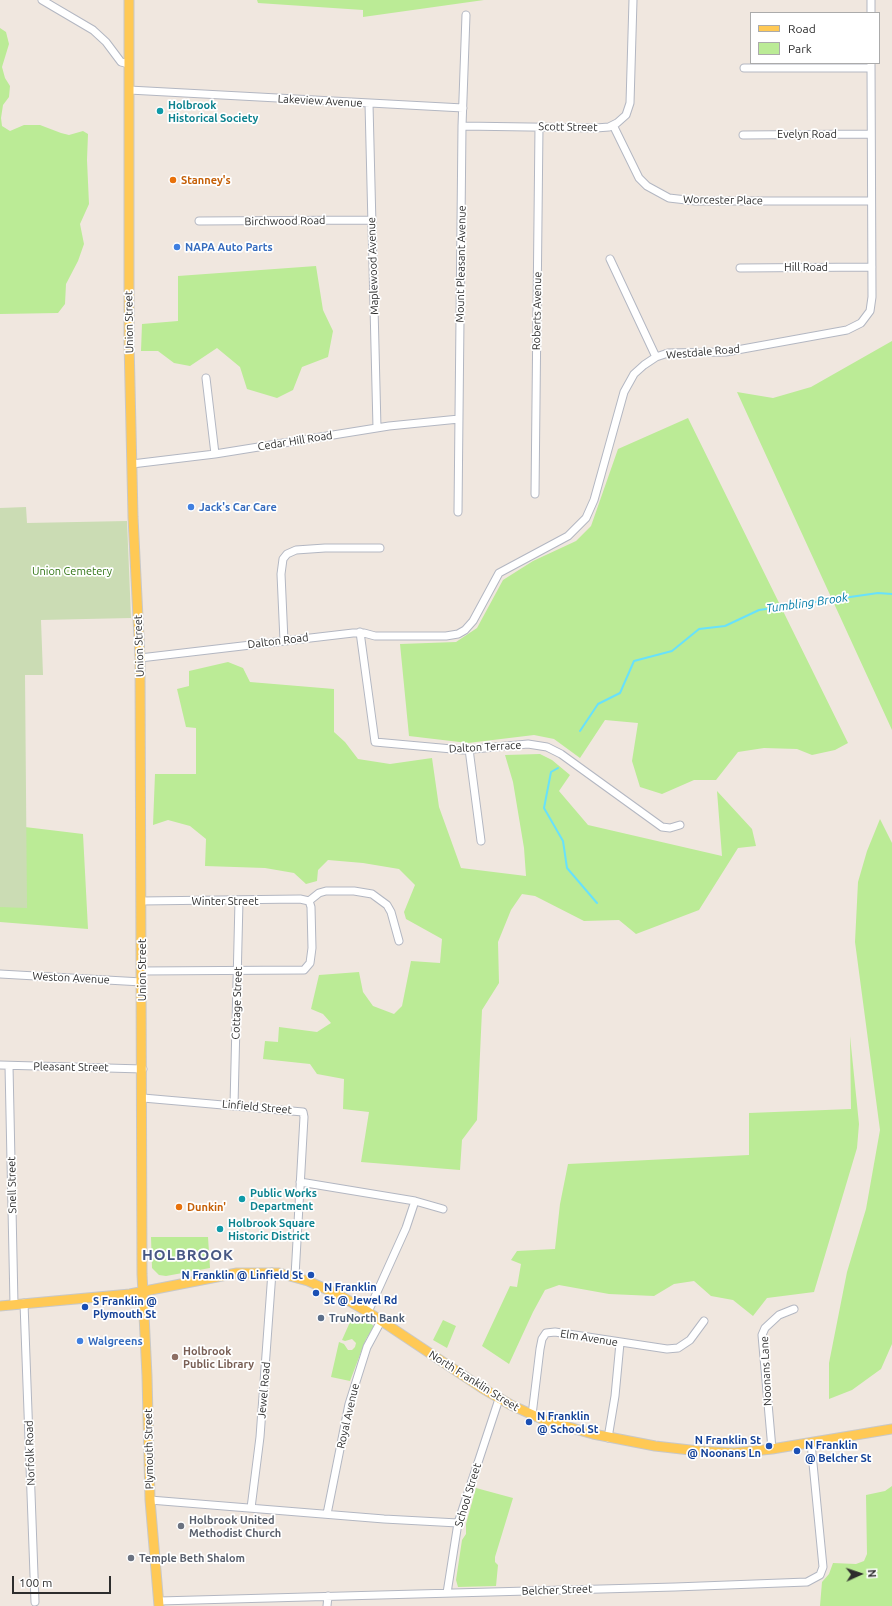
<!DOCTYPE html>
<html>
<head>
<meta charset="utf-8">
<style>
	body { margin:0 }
	#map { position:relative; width:892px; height:1606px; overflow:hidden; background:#f0e7df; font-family:Ubuntu,sans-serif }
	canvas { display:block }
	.legend { position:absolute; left:750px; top:12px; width:130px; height:52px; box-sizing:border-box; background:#fff; border:1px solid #ababab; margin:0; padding:5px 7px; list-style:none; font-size:12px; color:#2d2d2d }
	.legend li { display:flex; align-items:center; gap:8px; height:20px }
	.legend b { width:20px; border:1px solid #ababab }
	.north { position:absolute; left:840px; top:1554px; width:40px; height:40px; -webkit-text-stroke:3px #fff; paint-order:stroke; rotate:87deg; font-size:11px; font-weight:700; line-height:16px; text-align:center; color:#2d2d2d }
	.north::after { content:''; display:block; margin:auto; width:14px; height:18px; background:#2d2d2d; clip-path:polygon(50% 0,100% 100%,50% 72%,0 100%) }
	.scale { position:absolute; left:12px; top:1576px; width:99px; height:18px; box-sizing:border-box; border:2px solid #2d2d2d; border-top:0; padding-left:5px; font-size:12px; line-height:14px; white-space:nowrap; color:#2d2d2d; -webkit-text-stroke:3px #fff; paint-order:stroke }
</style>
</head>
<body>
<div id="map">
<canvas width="892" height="1606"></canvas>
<ul class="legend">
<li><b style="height:5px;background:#ffc955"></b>Road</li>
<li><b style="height:11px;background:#bbeb96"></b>Park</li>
</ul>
<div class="north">N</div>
<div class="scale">100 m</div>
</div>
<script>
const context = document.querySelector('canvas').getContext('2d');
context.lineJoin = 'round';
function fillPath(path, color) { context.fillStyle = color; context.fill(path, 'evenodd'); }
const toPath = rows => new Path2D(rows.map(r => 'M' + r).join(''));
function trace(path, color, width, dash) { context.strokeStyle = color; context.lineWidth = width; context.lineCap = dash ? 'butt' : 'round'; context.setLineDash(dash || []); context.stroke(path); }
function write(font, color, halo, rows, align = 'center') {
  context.font = font + ' Ubuntu,sans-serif'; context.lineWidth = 3.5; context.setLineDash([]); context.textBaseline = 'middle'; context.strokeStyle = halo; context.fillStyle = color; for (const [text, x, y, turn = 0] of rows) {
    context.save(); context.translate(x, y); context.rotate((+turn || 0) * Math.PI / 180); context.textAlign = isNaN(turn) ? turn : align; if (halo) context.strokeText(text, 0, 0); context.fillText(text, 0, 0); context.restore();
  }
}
const green = toPath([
	[257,0,484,0,363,17,363,10,258,3],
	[0,28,6,32,9,44,2,67,5,78,10,86,9,97,3,105,1,118,2,126,10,131,24,125,40,125,61,133,69,135,83,131,88,134,87,160,89,204,80,224,84,244,78,261,66,284,65,304,58,313,0,314],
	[316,266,323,310,333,331,328,357,302,367,293,390,277,398,247,389,240,367,217,348,190,366,174,363,158,351,141,351,142,324,178,321,178,276],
	[892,341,892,730,737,392,773,398,811,387],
	[688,418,848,743,835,750,812,755,797,749,764,748,738,752,716,780,694,780,662,794,640,787,632,761,638,723,605,720,580,758,554,739,534,735,468,743,409,736,400,644,456,642,477,628,503,580,533,561,576,541,591,526,618,449],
	[228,662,243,668,250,682,334,689,334,732,345,742,358,759,390,764,432,758,439,807,461,868,526,876,524,848,513,782,505,755,540,754,552,760,570,775,559,791,588,825,722,856,717,791,752,829,756,846,738,848,699,910,636,934,619,920,584,921,535,896,522,894,511,910,498,942,499,983,482,1010,477,1120,462,1140,460,1170,361,1162,369,1112,343,1109,344,1079,317,1074,310,1064,263,1059,265,1041,278,1042,279,1027,317,1032,331,1023,323,1014,311,1009,319,975,359,972,363,992,373,1006,394,1014,402,1006,411,961,440,963,442,939,406,919,404,912,415,885,399,869,363,863,328,860,318,870,317,881,306,884,294,873,265,868,205,866,206,839,190,826,168,820,153,825,155,774,196,774,196,728,186,727,177,689,189,686,189,671],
	[880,819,892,843,892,1344,881,1369,852,1390,829,1399,829,1363,847,1272,866,1209,880,1130,855,942,858,882,867,851],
	[0,824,83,834,88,929,0,922],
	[850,1036,859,1124,857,1148,814,1292,767,1298,753,1316,733,1300,711,1296,694,1281,674,1284,654,1296,609,1294,559,1285,545,1290,533,1312,509,1364,482,1346,510,1286,517,1287,521,1264,511,1260,517,1251,555,1249,560,1204,568,1164,749,1155,749,1113,851,1109],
	[151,1237,208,1237,210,1268,166,1276,159,1275,152,1268],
	[354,1313,374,1326,366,1339,350,1381,331,1377,339,1342,344,1344,348,1350,352,1350,355,1347,356,1343,352,1339,345,1341,342,1340],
	[443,1320,456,1326,447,1348,433,1340],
	[892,1486,892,1606,820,1606,822,1582,829,1574,833,1563,856,1564,864,1561,867,1554,866,1495,885,1491],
	[476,1488,513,1498,495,1557,495,1562,498,1565,496,1586,458,1587,456,1580,462,1540,466,1534,466,1524]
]);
const cemetery = toPath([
	[26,507,27,523,127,521,131,618,41,620,43,675,25,675,27,908,0,907,0,508]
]);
const stream = toPath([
	[580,731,598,704,620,693,634,661,672,651,699,629,725,626,759,610,878,593,892,594],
	[558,768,551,772,544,808,563,841,567,868,597,903]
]);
const minor = toPath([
	[42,0,93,30,106,42,121,62,129,64],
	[871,13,871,0],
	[744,68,871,68],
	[129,90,463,108],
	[369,104,377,428],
	[613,125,639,178,647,186,669,198,695,201,871,201],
	[462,126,596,128,609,127,617,123,626,115,630,103,633,0],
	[743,135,871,134],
	[199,221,371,220],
	[610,259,656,357],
	[740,268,872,267],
	[206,378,215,454],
	[132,464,215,454,389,426,459,419],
	[535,494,539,127],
	[458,512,462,126,466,15],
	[360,632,375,742,463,750,528,744,547,747,561,754,662,827,670,828,680,825],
	[284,641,281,574,283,559,287,554,296,550,325,548,380,548],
	[140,658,353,633,364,633,375,636,446,636,458,634,465,630,473,621,499,573,568,536,586,518,594,500,624,392,634,374,644,365,656,357,668,353,726,352,847,330,861,323,870,311,872,297,871,63],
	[469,749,481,841],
	[141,901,300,899,309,901],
	[309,901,319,893,326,891,354,891,372,894,387,905,391,912,399,941],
	[142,971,304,970,310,963,312,948,311,907,309,901],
	[0,974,142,982],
	[0,1065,143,1069],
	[9,1066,14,1304],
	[143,1098,303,1112,304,1117,295,1276],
	[234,1105,239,901],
	[300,1182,415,1201,443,1209],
	[24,1303,35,1602],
	[368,1312,406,1228,415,1201],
	[532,1415,540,1349,542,1339,546,1333,555,1332,667,1349,678,1348,690,1340,704,1321],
	[608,1438,615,1396,620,1343],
	[772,1449,762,1335,765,1328,779,1315,794,1309],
	[150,1500,384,1519,458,1523],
	[251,1508,260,1437,272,1272],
	[327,1514,349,1404,367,1347,381,1321],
	[447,1593,458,1523,499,1399],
	[159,1601,675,1587,807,1582,820,1575,823,1567,811,1443],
	[327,1606,328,1596]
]);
const major = toPath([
	[129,0,129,341,133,517,140,658,142,1274,147,1376,150,1500,159,1606],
	[0,1306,130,1294,237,1273,279,1273,308,1281,339,1295,368,1312,482,1388,511,1405,544,1420,593,1434,655,1446,699,1451,734,1453,772,1449,892,1429]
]);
const markers = [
	[160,111,4,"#0f9aa8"],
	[173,180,4,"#e8710a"],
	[177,247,4,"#3f7fe0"],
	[191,507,4,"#3f7fe0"],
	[242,1199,4,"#0f9aa8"],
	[179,1207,4,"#e8710a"],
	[220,1229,4,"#0f9aa8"],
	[311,1275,4,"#1a4fb4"],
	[316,1293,4,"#1a4fb4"],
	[85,1307,4,"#1a4fb4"],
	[321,1318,4,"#5c6f8a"],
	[80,1341,4,"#3f7fe0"],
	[175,1357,4,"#8d6e63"],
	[529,1422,4,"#1a4fb4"],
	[769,1446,4,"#1a4fb4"],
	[797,1451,4,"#1a4fb4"],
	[181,1526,4,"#6b7280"],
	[131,1558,4,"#6b7280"]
];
const streetNames = [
	["Lakeview Avenue",320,101,3],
	["Scott Street",568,127,1],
	["Evelyn Road",807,134],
	["Worcester Place",723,200,1],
	["Birchwood Road",285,221,-1],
	["Mount Pleasant Avenue",461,264,-89],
	["Maplewood Avenue",373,266,-92],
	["Hill Road",806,267],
	["Roberts Avenue",537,311,-89],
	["Union Street",129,322,-91],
	["Westdale Road",703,352,-5],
	["Cedar Hill Road",295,441,-9],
	["Dalton Road",278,641,-7],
	["Union Street",139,646,-92],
	["Dalton Terrace",485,747,-3],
	["Winter Street",225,901],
	["Union Street",142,970,-90],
	["Weston Avenue",71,978,3],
	["Cottage Street",237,1003,-88],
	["Pleasant Street",71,1067,1],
	["Linfield Street",257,1107,5],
	["Snell Street",12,1185,-91],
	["Elm Avenue",589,1338,9],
	["Noonans Lane",766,1371,-93],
	["North Franklin Street",474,1381,32],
	["Jewel Road",264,1390,-85],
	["Royal Avenue",348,1416,-77],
	["Plymouth Street",149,1449,-91],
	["Norfolk Road",30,1453,-92],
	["School Street",468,1495,-73],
	["Belcher Street",557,1590,-2]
];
const cultureNames = [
	["Holbrook",168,105],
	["Historical Society",168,118],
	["Public Works",250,1193],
	["Department",250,1206],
	["Holbrook Square",228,1223],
	["Historic District",228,1236]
];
const foodNames = [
	["Stanney's",181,180],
	["Dunkin'",187,1207]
];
const shopNames = [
	["NAPA Auto Parts",185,247],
	["Jack's Car Care",199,507],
	["Walgreens",88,1341]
];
const parkNames = [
	["Union Cemetery",72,571]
];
const transitNames = [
	["N Franklin @ Linfield St",303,1275,"right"],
	["N Franklin",324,1287],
	["St @ Jewel Rd",324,1300],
	["S Franklin @",93,1301],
	["Plymouth St",93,1314],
	["N Franklin",537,1416],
	["@ School St",537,1429],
	["N Franklin St",761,1440,"right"],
	["@ Noonans Ln",761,1453,"right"],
	["N Franklin",805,1445],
	["@ Belcher St",805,1458]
];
const serviceNames = [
	["TruNorth Bank",329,1318]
];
const educationNames = [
	["Holbrook",183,1351],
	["Public Library",183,1364]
];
const worshipNames = [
	["Holbrook United",189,1520],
	["Methodist Church",189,1533],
	["Temple Beth Shalom",139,1558]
];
const waterNames = [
	["Tumbling Brook",807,603,-8]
];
const districtNames = [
	["HOLBROOK",188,1255]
];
fillPath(green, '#bbeb96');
fillPath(cemetery, '#cbdcb4');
trace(stream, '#68e1fb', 2);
trace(minor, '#b3b7c2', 9);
trace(major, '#c8c8c8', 11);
trace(minor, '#fff', 7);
trace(major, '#ffc955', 9);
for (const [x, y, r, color] of markers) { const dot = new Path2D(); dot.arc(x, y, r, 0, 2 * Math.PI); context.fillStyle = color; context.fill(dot); trace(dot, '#fff', 1.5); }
write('11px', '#2d2d2d', '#fff', streetNames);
write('bold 11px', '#0d838f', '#fff', cultureNames, 'left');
write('bold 11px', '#c56008', '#fff', foodNames, 'left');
write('bold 11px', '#366cbe', '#fff', shopNames, 'left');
write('11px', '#307413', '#fff', parkNames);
write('bold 11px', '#164399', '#fff', transitNames, 'left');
write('bold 11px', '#4e5e75', '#fff', serviceNames, 'left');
write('bold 11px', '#785e54', '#fff', educationNames, 'left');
write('bold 11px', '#5b616d', '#fff', worshipNames, 'left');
write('italic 12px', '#017ba7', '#fff', waterNames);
context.letterSpacing = '1px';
write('bold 15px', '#485884', '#fff', districtNames);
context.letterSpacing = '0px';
</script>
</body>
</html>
